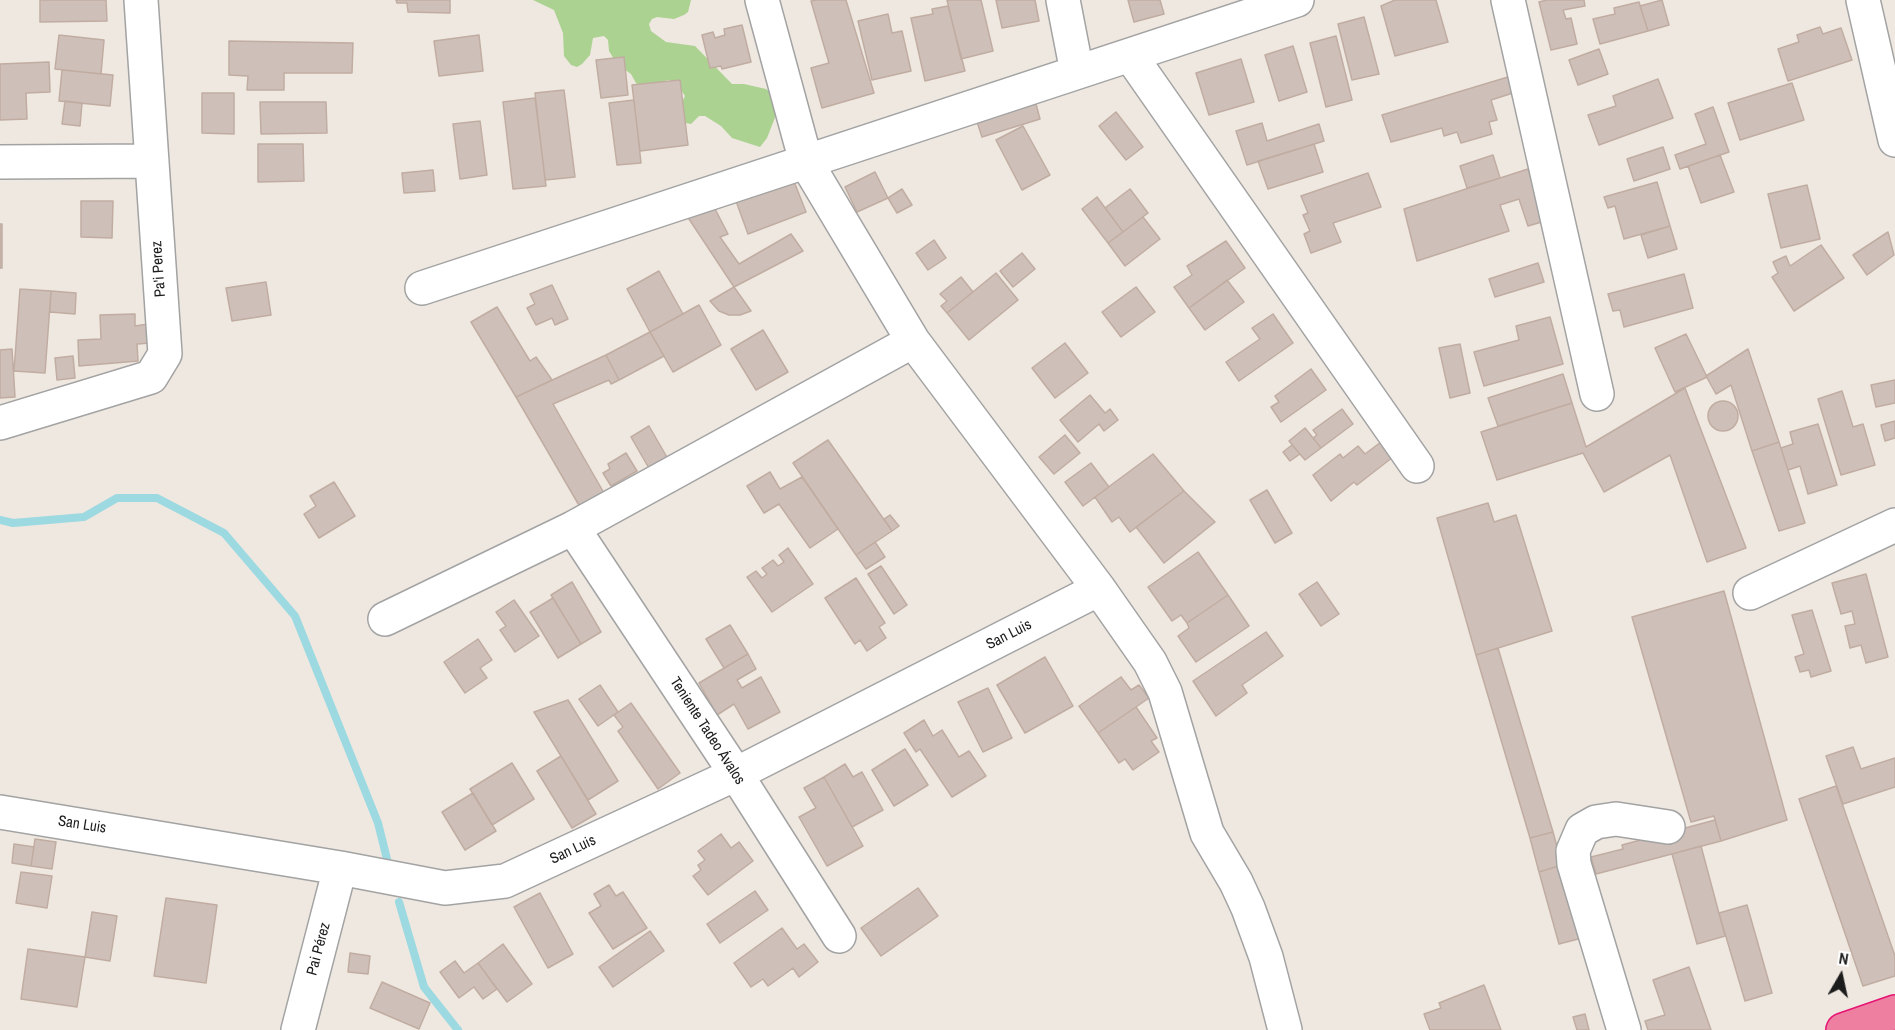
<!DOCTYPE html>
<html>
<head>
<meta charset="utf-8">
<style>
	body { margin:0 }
	#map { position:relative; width:1895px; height:1030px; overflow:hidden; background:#eee8e0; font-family:"Archivo Narrow",sans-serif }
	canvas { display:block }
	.north { position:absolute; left:1811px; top:946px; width:60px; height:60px; -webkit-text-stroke:4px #fff; paint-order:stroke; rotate:9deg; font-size:16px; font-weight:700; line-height:24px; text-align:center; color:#1c1c1c }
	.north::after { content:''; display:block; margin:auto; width:21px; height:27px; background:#1c1c1c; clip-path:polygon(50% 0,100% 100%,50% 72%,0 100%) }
</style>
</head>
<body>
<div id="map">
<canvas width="1895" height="1030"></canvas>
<div class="north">N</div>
</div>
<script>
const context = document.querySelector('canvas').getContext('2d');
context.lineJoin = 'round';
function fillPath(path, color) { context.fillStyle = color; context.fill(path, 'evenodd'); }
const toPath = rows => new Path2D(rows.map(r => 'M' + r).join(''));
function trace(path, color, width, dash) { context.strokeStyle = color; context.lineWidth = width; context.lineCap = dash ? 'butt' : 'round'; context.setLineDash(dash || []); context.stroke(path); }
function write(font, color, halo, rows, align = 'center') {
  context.font = font + ' "Archivo Narrow",sans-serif'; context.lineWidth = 4.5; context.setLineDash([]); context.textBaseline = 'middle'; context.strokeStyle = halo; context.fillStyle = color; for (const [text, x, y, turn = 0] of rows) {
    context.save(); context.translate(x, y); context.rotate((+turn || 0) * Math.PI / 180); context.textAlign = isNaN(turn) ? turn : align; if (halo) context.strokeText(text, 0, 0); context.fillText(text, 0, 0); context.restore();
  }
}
const forest = toPath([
	[533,0,691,0,688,12,684,15,674,19,657,17,652,19,649,24,651,31,666,42,695,46,732,84,744,84,766,89,771,93,776,115,767,138,760,147,732,138,721,126,705,116,699,116,691,124,680,122,680,106,685,96,679,87,670,80,664,81,655,89,645,91,636,83,631,74,617,64,609,51,608,40,604,36,593,38,590,55,582,64,577,67,571,65,564,56,563,33,554,10]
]);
const stream = toPath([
	[0,520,13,523,84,517,117,498,157,498,224,533,295,616,378,823,387,859],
	[399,902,424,987,458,1030]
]);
const building = toPath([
	[40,0,106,0,107,21,40,22,40,0],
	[396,0,450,0,450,13,408,12,407,3,397,3,396,0],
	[817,0,846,0,874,93,822,108,811,68,829,63,811,1,817,0],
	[947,0,981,0,993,51,961,59,947,0],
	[996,0,1035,0,1039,21,1002,28,996,0],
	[1128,0,1160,0,1164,14,1134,22,1128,0],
	[1395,0,1436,0,1448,42,1395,56,1381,6,1395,0],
	[1547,0,1584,0,1585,6,1563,10,1566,19,1571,18,1577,44,1551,50,1539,2,1547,0],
	[1662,0,1669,25,1648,31,1640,6,1662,0],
	[1639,2,1648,31,1600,44,1593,19,1615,14,1614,8,1639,2],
	[948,6,965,71,925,81,911,18,933,14,932,9,948,6],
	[888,14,892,33,902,31,911,71,872,80,858,21,888,14],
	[1364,17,1379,74,1352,80,1338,24,1364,17],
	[742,25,751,62,722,69,721,66,710,68,702,35,713,32,715,38,725,35,724,29,742,25],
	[1820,27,1823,34,1841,28,1852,60,1788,81,1778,49,1799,42,1797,35,1820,27],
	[59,35,104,40,101,74,55,69,59,35],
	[479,35,483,71,439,76,434,41,479,35],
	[1336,36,1352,100,1326,107,1310,43,1336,36],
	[229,41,353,43,352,73,284,73,284,90,247,90,248,76,229,75,229,41],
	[1293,46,1307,92,1279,101,1265,55,1293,46],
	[1599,49,1608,74,1578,85,1569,60,1599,49],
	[624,57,628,95,601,98,596,60,624,57],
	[1241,59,1254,102,1209,115,1196,73,1241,59],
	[49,62,50,92,26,93,27,119,0,120,0,64,49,62],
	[62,70,113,75,110,106,59,101,62,70],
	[1508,77,1513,93,1491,100,1497,120,1489,122,1492,134,1461,143,1457,132,1444,136,1442,128,1391,142,1382,115,1508,77],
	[1658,79,1673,118,1599,145,1588,115,1616,106,1613,96,1658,79],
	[680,80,688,145,640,151,632,85,680,80],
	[1792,83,1804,120,1740,140,1728,103,1792,83],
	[564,90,575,177,545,180,535,93,564,90],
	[202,93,234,93,234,134,202,133,202,93],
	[535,98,546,186,513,189,503,102,535,98],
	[634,100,641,163,617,165,609,103,634,100],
	[65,101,82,103,80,126,62,124,65,101],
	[260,102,326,102,327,133,261,134,260,102],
	[1036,104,1040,119,982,137,977,122,1036,104],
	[1713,107,1729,152,1680,169,1675,155,1706,144,1695,114,1713,107],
	[1116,112,1143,147,1126,160,1099,126,1116,112],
	[480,121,487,175,460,179,453,124,480,121],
	[1262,123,1267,141,1319,124,1324,141,1247,165,1236,131,1262,123],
	[1023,126,1050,175,1022,190,996,140,1023,126],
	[258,144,303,144,304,181,258,182,258,144],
	[1314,144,1323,172,1268,189,1258,161,1314,144],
	[1663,147,1670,169,1634,181,1627,159,1663,147],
	[1493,155,1500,178,1467,188,1460,166,1493,155],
	[1720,155,1734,192,1701,203,1688,166,1720,155],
	[1528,169,1545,221,1528,226,1519,199,1500,205,1509,231,1417,261,1404,209,1528,169],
	[433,170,435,191,404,193,402,173,433,170],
	[875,172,888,198,857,212,845,187,875,172],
	[1368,173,1381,207,1333,223,1341,242,1311,253,1304,234,1310,231,1303,215,1308,213,1301,196,1368,173],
	[793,179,806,212,748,234,736,201,793,179],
	[1657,182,1670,226,1624,239,1615,206,1608,208,1604,197,1657,182],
	[1807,185,1820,239,1781,248,1768,194,1807,185],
	[902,189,912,205,897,213,888,198,902,189],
	[1130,189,1148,213,1123,232,1105,208,1130,189],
	[1097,197,1123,232,1108,243,1082,209,1097,197],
	[81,201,113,201,112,238,81,237,81,201],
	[714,207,728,234,720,237,739,264,791,234,803,251,734,287,687,216,714,207],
	[1143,217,1160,239,1125,266,1108,243,1143,217],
	[0,224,2,224,2,268,0,268,0,224],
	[1670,226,1677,249,1648,258,1641,235,1670,226],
	[1888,232,1894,255,1867,275,1853,255,1888,232],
	[934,240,946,258,928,270,916,253,934,240],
	[1226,241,1245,268,1189,308,1174,287,1192,275,1187,266,1226,241],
	[1821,245,1844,278,1794,311,1772,277,1778,273,1773,262,1786,256,1790,266,1821,245],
	[1022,253,1035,269,1013,287,1000,271,1022,253],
	[1538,263,1544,282,1495,297,1489,279,1538,263],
	[659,271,683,314,650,332,627,289,659,271],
	[996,273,1018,300,969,340,947,313,996,273],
	[1684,274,1693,308,1624,327,1620,310,1613,311,1608,294,1684,274],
	[961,277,973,292,947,313,941,306,947,301,940,294,961,277],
	[1227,280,1244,302,1205,330,1189,308,1227,280],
	[266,282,271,315,232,321,226,288,266,282],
	[552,285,568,319,555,325,552,318,536,325,527,308,535,304,530,294,552,285],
	[734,287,751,311,740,315,729,315,719,311,710,301,734,287],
	[1136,287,1155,312,1121,337,1102,312,1136,287],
	[20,289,51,291,45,373,14,371,20,289],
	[51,291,76,293,75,314,50,312,51,291],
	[699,305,721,345,673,372,650,332,699,305],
	[497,307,530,361,536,357,552,380,516,397,471,322,497,307],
	[135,314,135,326,148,324,150,343,137,344,138,361,79,366,78,340,101,339,100,315,135,314],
	[1273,314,1293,343,1239,381,1226,362,1260,339,1252,328,1273,314],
	[1550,317,1563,364,1484,386,1474,352,1519,340,1516,326,1550,317],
	[763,330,788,372,756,390,731,349,763,330],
	[650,332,664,356,619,380,606,355,650,332],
	[1686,334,1707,377,1675,392,1655,348,1686,334],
	[1065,343,1088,373,1055,398,1032,368,1065,343],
	[1460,344,1470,393,1450,398,1439,348,1460,344],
	[12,349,15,397,0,398,0,350,12,349],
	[1748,349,1779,442,1752,451,1731,385,1716,394,1706,376,1748,349],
	[606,355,619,380,611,384,609,380,553,404,604,493,580,507,516,397,606,355],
	[73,356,75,378,57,380,55,358,73,356],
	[1311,369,1326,390,1281,422,1271,407,1279,402,1275,396,1311,369],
	[1563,374,1572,403,1498,426,1488,398,1563,374],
	[1895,380,1895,403,1876,407,1871,385,1895,380],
	[1685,388,1746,548,1707,562,1670,455,1604,492,1583,453,1497,480,1481,432,1572,403,1586,447,1685,388],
	[1842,391,1853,427,1863,424,1875,465,1841,475,1818,399,1842,391],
	[1090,395,1105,413,1110,409,1118,420,1104,431,1099,424,1078,442,1060,420,1090,395],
	'1708 416a15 15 0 1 1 30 0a15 15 0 1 1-30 0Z',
	[1342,409,1353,424,1321,448,1313,438,1317,435,1313,430,1342,409],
	[1895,421,1895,438,1885,441,1881,425,1895,421],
	[1818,424,1837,485,1808,494,1800,466,1788,470,1781,448,1793,444,1790,432,1818,424],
	[649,426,668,459,650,470,631,437,649,426],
	[1305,428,1321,448,1305,460,1289,441,1305,428],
	[1065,435,1080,453,1054,474,1039,457,1065,435],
	[828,440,892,531,856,555,793,463,828,440],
	[1381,442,1393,457,1357,485,1354,482,1331,501,1313,475,1340,454,1343,458,1358,446,1365,454,1381,442],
	[1779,442,1805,523,1779,531,1752,451,1779,442],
	[1292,445,1300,454,1290,461,1283,452,1292,445],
	[626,453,637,471,611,486,603,473,610,469,608,464,626,453],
	[1153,454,1184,491,1130,532,1119,517,1112,522,1095,497,1153,454],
	[1091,463,1109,487,1083,506,1065,482,1091,463],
	[770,472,780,489,802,477,838,529,810,548,779,504,764,513,747,486,770,472],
	[334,482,355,516,319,538,304,514,316,506,310,496,334,482],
	[1267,490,1292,533,1275,543,1250,500,1267,490],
	[1184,491,1215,522,1164,563,1136,527,1184,491],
	[1488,503,1494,522,1516,515,1552,631,1476,655,1437,518,1488,503],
	[890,515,899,526,892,531,884,519,890,515],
	[875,542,885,557,866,569,856,555,875,542],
	[788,548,813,584,772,612,747,577,756,571,762,578,767,574,762,568,773,560,778,566,784,562,779,555,788,548],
	[1198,552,1228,595,1187,623,1181,615,1172,621,1148,587,1198,552],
	[881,566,907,605,894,614,868,574,881,566],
	[1866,574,1888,657,1866,663,1861,645,1850,648,1845,626,1855,624,1852,611,1841,614,1832,583,1866,574],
	[856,578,885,623,879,627,886,638,867,651,860,640,855,644,825,598,856,578],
	[572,582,601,632,581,644,551,595,572,582],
	[1317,582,1339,614,1321,626,1299,594,1317,582],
	[1724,591,1787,820,1721,841,1714,816,1691,822,1632,617,1724,591],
	[1228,595,1249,626,1196,662,1178,636,1189,628,1187,623,1228,595],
	[553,598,581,644,558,658,530,612,553,598],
	[514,600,539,636,515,652,500,630,506,626,496,612,514,600],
	[1812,610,1831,671,1811,677,1809,670,1800,672,1795,657,1804,654,1792,615,1812,610],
	[730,625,748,654,724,668,706,639,730,625],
	[1266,632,1283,656,1242,685,1247,693,1216,716,1193,681,1266,632],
	[478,639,492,660,480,668,487,678,465,693,444,662,478,639],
	[1498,648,1553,832,1530,838,1476,655,1498,648],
	[748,654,756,669,737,680,742,688,761,677,780,712,748,729,734,704,717,715,699,683,748,654],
	[1045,657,1073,706,1025,733,997,685,1045,657],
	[1121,677,1131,690,1139,685,1149,698,1098,733,1079,706,1121,677],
	[600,685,618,712,598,726,579,699,600,685],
	[988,688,1012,738,983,752,958,702,988,688],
	[568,700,618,781,588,800,534,712,568,700],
	[631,703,680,773,658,789,618,731,623,727,614,715,631,703],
	[1136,707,1157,738,1151,741,1159,752,1133,770,1125,759,1119,763,1098,733,1136,707],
	[924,720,933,736,942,730,959,757,969,751,986,776,952,797,920,749,916,752,904,733,924,720],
	[1853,747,1861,769,1895,758,1895,787,1843,804,1826,756,1853,747],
	[905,749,928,785,894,806,872,770,905,749],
	[561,756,596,814,572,828,537,771,561,756],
	[512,763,534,799,492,825,470,789,512,763],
	[845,764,853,777,862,772,883,810,852,827,824,777,845,764],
	[824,777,863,846,827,866,799,817,816,808,804,788,824,777],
	[1836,786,1895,956,1895,976,1863,986,1799,799,1836,786],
	[473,793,496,831,465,850,442,812,473,793],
	[1715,820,1721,841,1596,874,1591,857,1623,849,1622,845,1715,820],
	[1553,832,1562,865,1539,872,1530,838,1553,832],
	[721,834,731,848,739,842,753,861,708,895,693,876,701,870,698,865,705,860,698,851,721,834],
	[35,839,56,842,52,869,31,866,35,839],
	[14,844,34,847,31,866,12,863,14,844],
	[1701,846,1725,936,1697,944,1672,854,1701,846],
	[1562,865,1582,938,1559,944,1539,872,1562,865],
	[21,872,52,876,47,908,16,903,21,872],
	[609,885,616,896,623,892,647,928,613,949,589,913,601,906,594,894,609,885],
	[918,888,938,916,881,956,861,928,918,888],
	[755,891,768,910,720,943,707,924,755,891],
	[540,893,573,954,548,968,514,907,540,893],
	[166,898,217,905,206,983,154,976,166,898],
	[1747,905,1772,993,1745,1001,1719,913,1747,905],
	[92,912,117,916,110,961,85,957,92,912],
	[782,928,797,949,804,944,818,962,799,977,793,968,768,986,763,979,751,987,734,963,782,928],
	[650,931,664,951,613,987,599,967,650,931],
	[503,944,532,984,507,1002,478,963,503,944],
	[28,949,85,957,77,1007,21,999,28,949],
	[350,953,370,956,368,974,348,972,350,953],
	[455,961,464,973,478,963,497,989,483,999,474,987,459,998,440,972,455,961],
	[1689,967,1711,1030,1648,1030,1645,1021,1665,1015,1653,980,1689,967],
	[382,982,430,1003,419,1029,370,1008,382,982],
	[1484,985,1501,1030,1430,1030,1424,1014,1441,1008,1439,1003,1484,985],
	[1585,1014,1589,1030,1577,1030,1573,1017,1585,1014]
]);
const minor = toPath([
	[762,0,806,162,913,341,1099,589,1150,662,1165,692,1207,833,1236,882,1248,908,1266,957,1285,1030],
	[1063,0,1077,72],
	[1508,0,1597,394],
	[1863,0,1895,140],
	[1130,55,1417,466],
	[0,162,152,161],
	[422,288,1297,0],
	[0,423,151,377,165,354,141,0],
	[573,528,736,774,839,936],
	[1750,593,1895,525],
	[385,619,573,528,913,341],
	[0,812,340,868,445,888,505,881,736,774,1099,589],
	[298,1030,340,868],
	[1624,1030,1574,864,1573,851,1582,830,1596,822,1616,819,1668,827]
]);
const highway = toPath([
	[1843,1030,1895,1012]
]);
const streetNames = [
	["Pa'i Perez",159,269,-94],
	["San Luis",1009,635,-27],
	["Teniente Tadeo Ávalos",707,731,57],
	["San Luis",82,825,9],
	["San Luis",573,850,-25],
	["Pai Pérez",319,949,-75]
];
fillPath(forest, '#abd290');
trace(stream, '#9cd9e1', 8);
fillPath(building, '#cec0b9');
trace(building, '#c1aca1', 1.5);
trace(minor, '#a3a3a3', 36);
trace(highway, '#e61373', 36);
trace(minor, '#fff', 33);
trace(highway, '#ee7fa0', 33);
write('15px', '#1c1c1c', '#fff', streetNames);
</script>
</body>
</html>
